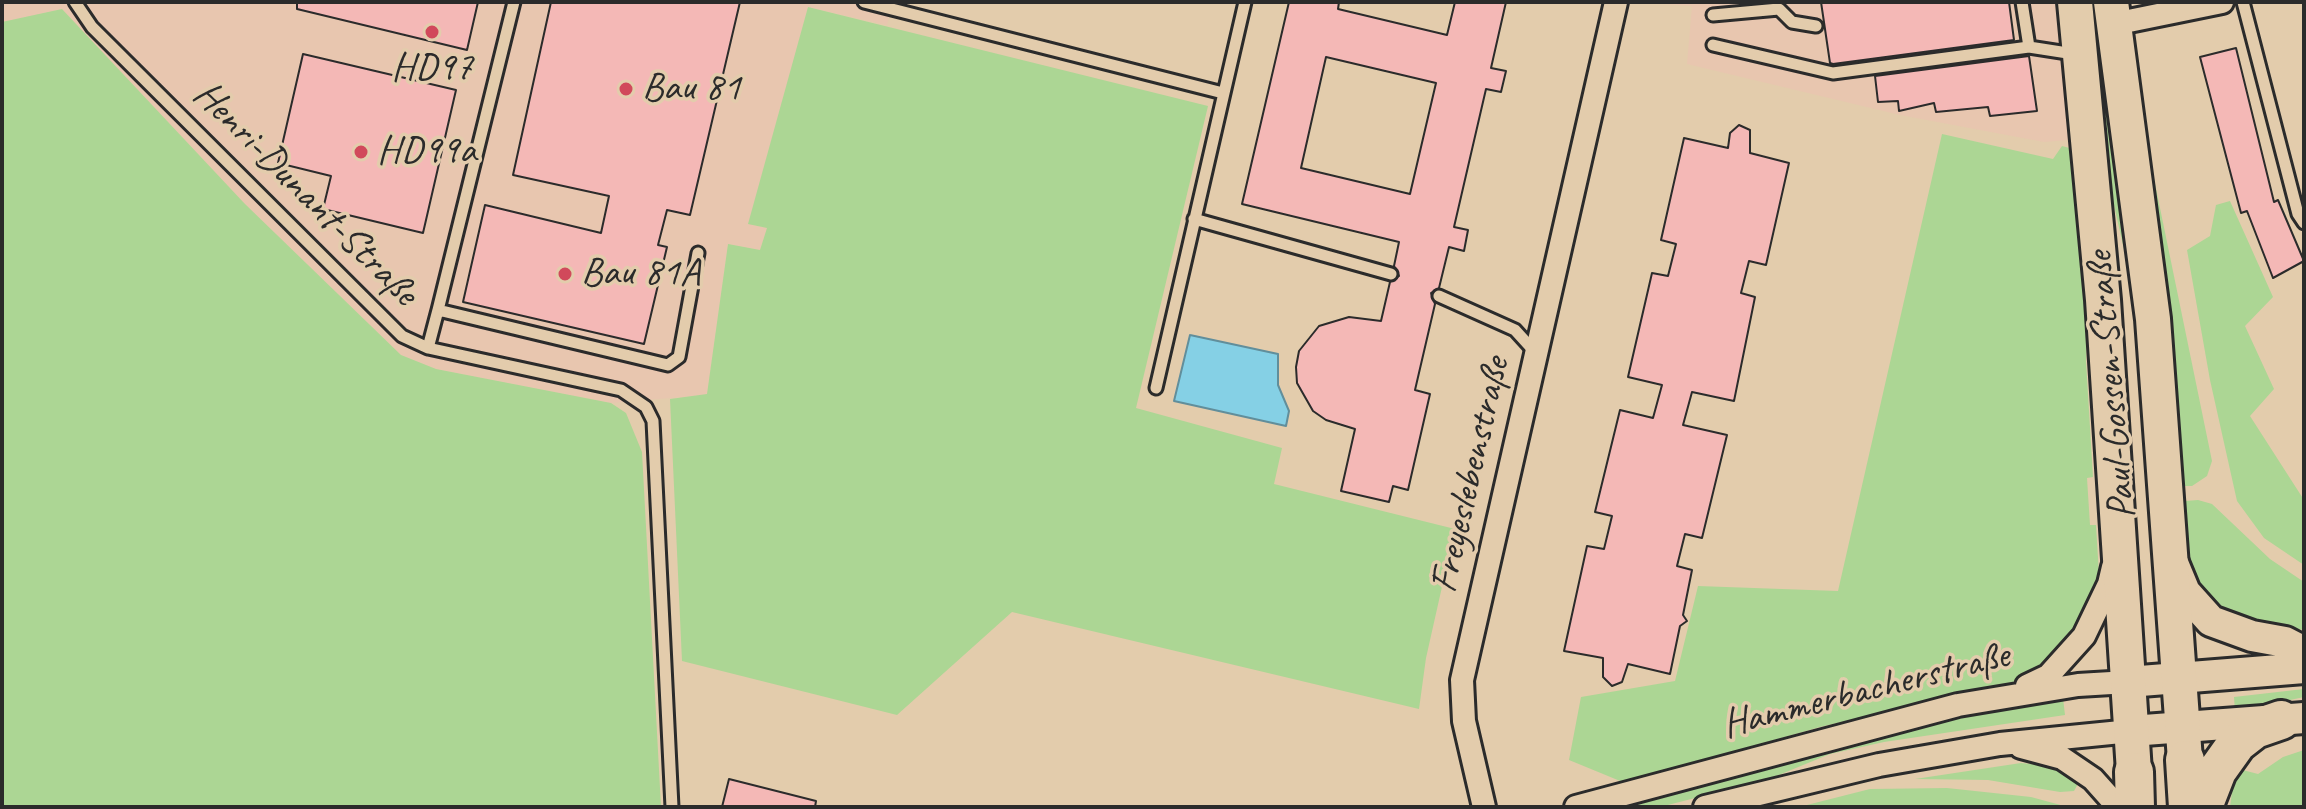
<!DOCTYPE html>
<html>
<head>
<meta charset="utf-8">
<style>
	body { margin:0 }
	#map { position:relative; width:2306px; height:809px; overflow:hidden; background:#e3ccac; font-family:Caveat,sans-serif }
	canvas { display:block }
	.frame { position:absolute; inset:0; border:4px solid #2b2b2b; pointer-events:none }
</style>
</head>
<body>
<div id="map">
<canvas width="2306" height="809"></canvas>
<div class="frame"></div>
</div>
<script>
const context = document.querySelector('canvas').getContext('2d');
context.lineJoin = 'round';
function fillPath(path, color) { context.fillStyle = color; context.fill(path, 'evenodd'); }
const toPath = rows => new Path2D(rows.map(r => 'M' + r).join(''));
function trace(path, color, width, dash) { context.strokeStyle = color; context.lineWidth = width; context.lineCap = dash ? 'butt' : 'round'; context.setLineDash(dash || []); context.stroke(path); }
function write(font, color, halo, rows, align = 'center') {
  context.font = font + ' Caveat,sans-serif'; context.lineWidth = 7; context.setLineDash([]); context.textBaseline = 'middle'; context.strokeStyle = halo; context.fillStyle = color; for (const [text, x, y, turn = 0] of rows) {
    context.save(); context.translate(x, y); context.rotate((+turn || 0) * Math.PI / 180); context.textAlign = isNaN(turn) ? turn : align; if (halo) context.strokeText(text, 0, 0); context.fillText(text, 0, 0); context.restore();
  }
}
const built = toPath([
	[2,2,893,2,887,25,808,7,749,224,767,228,760,250,728,244,707,395,611,403,436,369,401,355,245,204,62,9,2,22],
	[1636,2,2088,2,2105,137,2044,142,1900,115,1687,64,1692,6]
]);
const green = toPath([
	[2088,2,2099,2,2134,245,2165,617,2155,617,2134,293,2107,175],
	[808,7,1208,106,1136,408,1282,448,1274,484,1455,529,1426,658,1419,709,1012,612,897,715,682,661,670,399,707,394,728,244,760,250,767,228,748,224],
	[62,9,245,204,401,355,436,369,611,403,626,413,642,452,661,807,2,807,2,22],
	[1942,134,2053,159,2062,146,2077,150,2089,299,2086,361,2093,477,2087,478,2090,525,2096,525,2099,574,2084,626,2034,674,2010,683,1820,727,1625,783,1569,760,1581,697,1675,681,1698,586,1838,591],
	[2145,135,2212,461,2207,476,2192,486,2184,486,2183,471,2177,471],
	[2230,201,2273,297,2245,326,2274,389,2250,416,2304,500,2304,565,2264,538,2237,501,2210,380,2187,250,2210,236,2216,205],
	[2198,500,2212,504,2270,559,2304,582,2304,630,2237,619,2207,601,2184,561,2180,519,2186,518,2185,501],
	[2304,689,2304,697,2235,712,2234,697],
	[2063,698,2065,715,1884,742,1830,754,1769,779,1660,807,1615,807,1963,714],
	[2304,750,2304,807,2230,807,2235,768,2258,774,2283,757],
	[2021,763,2051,766,2080,780,2074,791,2060,792,1988,780,1915,779],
	[1947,788,2031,797,2068,807,1799,807,1870,789]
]);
const water = toPath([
	[1190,335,1278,354,1278,385,1289,411,1286,426,1174,401,1190,335]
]);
const building = toPath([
	[297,2,478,2,467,50,297,9,297,2],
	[551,2,740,2,690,215,667,210,658,245,667,247,644,344,463,302,485,205,601,233,609,196,513,175,551,2],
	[1289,2,1339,2,1338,9,1447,35,1455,2,1506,2,1491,68,1506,71,1501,92,1486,89,1454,227,1468,230,1464,251,1449,247,1439,288,1431,293,1435,304,1415,390,1430,394,1408,490,1393,486,1389,502,1341,491,1355,429,1326,420,1313,411,1297,383,1296,367,1299,351,1319,326,1349,317,1381,321,1390,282,1399,276,1394,266,1399,242,1242,204,1289,2],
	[1326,57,1436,83,1410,194,1301,168,1326,57],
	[1821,2,2009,2,2014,40,1833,64,1830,63,1821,2],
	[2236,48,2274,202,2278,200,2304,261,2273,278,2247,211,2241,213,2200,57,2236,48],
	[303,54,456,90,423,233,323,209,331,176,278,163,303,54],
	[2029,56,2037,111,1990,116,1988,107,1936,112,1934,103,1899,111,1898,101,1878,102,1875,76,2029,56],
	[1739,125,1750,130,1750,153,1789,163,1766,265,1749,261,1741,293,1755,297,1734,401,1692,392,1683,425,1727,435,1702,538,1685,534,1677,566,1692,570,1683,615,1687,621,1680,626,1670,674,1628,664,1622,682,1612,686,1603,677,1603,658,1564,651,1587,546,1604,549,1612,516,1595,512,1620,410,1653,418,1662,385,1628,377,1652,273,1668,276,1676,244,1661,240,1684,138,1728,148,1730,133,1739,125],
	[729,779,816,801,815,807,722,807,729,779]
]);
const lane = toPath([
	[75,2,92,27,402,336,428,348,621,390,646,407,653,421,672,807],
	[514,2,438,310,668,365,679,357,698,253],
	[864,2,1223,93],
	[2022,2,2029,47,2074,54],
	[2243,2,2298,214,2304,223],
	[1713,15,1779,9,1792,22,1816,26],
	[1713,45,1833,73,2029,47],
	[1194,219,1391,274],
	[1439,296,1515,330,1535,352],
	[428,348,438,310],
	[1156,388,1245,2]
]);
const street = toPath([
	[2114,24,2222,2],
	[2027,686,2048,676,2084,636,2109,584,2113,567],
	[2021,747,2062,758,2093,779,2118,807],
	[1484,807,1464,721,1462,680,1616,2],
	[1576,807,1958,705,2078,685,2128,682],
	[1705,807,1879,765,2000,744,2131,731]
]);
const secondary = toPath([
	[2173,563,2185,592,2211,621,2252,636,2285,642,2304,652],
	[2128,682,2304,668],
	[2131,731,2304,718]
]);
const primary = toPath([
	[2075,2,2103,300,2134,772],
	[2111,2,2153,319,2185,760]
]);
const highway = toPath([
	[2185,760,2188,807],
	[2134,772,2135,807],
	[2203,807,2217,771,2237,743,2255,729,2281,720]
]);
const markers = [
	[432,32,8,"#d1495b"],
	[626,89,8,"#d1495b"],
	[361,152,8,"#d1495b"],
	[565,274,8,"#d1495b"]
];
const poiNames = [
	["HD97",432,69,"center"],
	["Bau 81",642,89],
	["HD99a",377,152],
	["Bau 81A",581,274]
];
const streetNames = [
	["Henri-Dunant-Straße",305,194,45],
	["Paul-Gossen-Straße",2112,385,-95],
	["Freyeslebenstraße",1471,475,-77],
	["Hammerbacherstraße",1866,691,-14]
];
fillPath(built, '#e8c6af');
fillPath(green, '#acd694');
fillPath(water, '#85d0e5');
trace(water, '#618e9b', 2);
fillPath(building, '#f4b8b6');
trace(building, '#2b2b2b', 2);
trace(lane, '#2b2b2b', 17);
trace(street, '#2b2b2b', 28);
trace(secondary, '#2b2b2b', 36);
trace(primary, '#2b2b2b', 40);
trace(highway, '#2b2b2b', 44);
trace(lane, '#e3ccac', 11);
trace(street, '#e3ccac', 22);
trace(secondary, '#e3ccac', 30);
trace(primary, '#e3ccac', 34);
trace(highway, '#e3ccac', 38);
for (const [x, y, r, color] of markers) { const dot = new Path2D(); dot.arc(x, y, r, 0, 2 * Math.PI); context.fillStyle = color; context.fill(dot); trace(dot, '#e3ccac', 3); }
write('40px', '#2b2b2b', '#e3ccac', poiNames, 'left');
write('40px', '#2b2b2b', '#e3ccac', streetNames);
</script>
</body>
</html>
